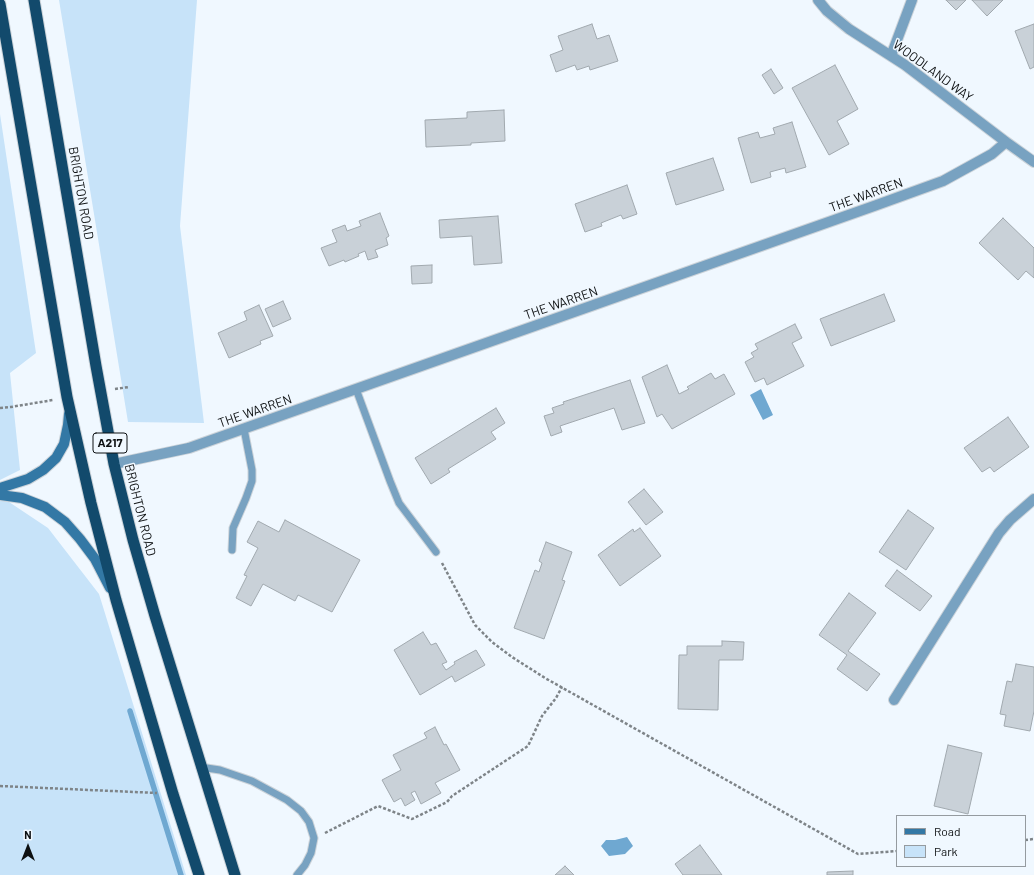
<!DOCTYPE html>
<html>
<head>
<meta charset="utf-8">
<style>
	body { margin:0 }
	#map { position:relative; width:1034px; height:875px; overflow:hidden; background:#f0f8ff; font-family:Barlow,sans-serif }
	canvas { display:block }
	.legend { position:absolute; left:896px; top:815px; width:130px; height:52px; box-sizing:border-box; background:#f0f8ff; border:1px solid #959ba0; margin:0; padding:5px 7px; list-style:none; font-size:12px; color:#0d1012 }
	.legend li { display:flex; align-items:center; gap:8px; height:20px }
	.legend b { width:20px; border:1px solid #959ba0 }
	.north { position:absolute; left:8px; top:827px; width:40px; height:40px; -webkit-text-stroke:3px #f0f8ff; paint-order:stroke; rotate:0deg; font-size:11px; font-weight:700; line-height:16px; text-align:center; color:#0d1012 }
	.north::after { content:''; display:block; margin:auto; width:14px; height:18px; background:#0d1012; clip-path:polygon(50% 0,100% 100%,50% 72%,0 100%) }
</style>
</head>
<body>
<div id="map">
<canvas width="1034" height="875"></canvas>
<ul class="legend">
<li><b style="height:5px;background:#3378a5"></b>Road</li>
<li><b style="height:11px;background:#c7e3f9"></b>Park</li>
</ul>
<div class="north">N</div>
</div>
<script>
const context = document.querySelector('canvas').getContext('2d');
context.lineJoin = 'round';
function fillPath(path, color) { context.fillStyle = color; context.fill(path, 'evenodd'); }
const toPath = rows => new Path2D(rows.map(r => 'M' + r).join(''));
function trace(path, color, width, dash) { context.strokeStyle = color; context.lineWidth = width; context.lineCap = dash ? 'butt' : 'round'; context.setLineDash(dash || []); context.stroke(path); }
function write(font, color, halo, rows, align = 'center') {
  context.font = font + ' Barlow,sans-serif'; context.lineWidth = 3; context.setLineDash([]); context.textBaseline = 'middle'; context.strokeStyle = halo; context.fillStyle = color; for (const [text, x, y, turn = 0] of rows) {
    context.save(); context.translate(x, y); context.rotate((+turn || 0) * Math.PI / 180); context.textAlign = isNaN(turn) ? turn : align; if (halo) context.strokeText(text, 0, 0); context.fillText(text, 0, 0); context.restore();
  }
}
const green = toPath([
	[59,0,197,0,180,226,204,423,128,422],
	[0,114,36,353,10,373,20,470,0,480],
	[0,496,48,528,99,594,186,875,0,875]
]);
const water = toPath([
	[761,389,773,415,763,420,750,395],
	[627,837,633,846,625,854,609,856,601,846,606,840,615,840]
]);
const stream = toPath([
	[130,711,181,875]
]);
const building = toPath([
	[946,0,966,0,956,10,946,0],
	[972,0,1003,0,987,16,972,0],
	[592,24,597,39,609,35,618,61,590,70,589,66,577,70,575,65,556,72,550,55,563,50,558,36,592,24],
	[1034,24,1034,67,1030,69,1015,31,1034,24],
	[835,65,858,109,837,121,849,144,829,155,792,88,835,65],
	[771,69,783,88,774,94,762,75,771,69],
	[504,110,505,141,471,143,471,145,426,147,425,120,467,118,467,112,504,110],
	[792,122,806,167,786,173,785,168,770,172,771,177,751,183,738,138,758,132,760,138,775,134,773,128,792,122],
	[713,158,724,190,676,205,666,173,713,158],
	[627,185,637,214,623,219,621,215,601,223,602,226,585,232,575,204,627,185],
	[380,213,389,236,386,238,388,245,375,250,378,257,368,260,365,251,358,254,359,256,345,262,344,260,329,266,321,248,337,242,332,230,345,225,347,231,361,226,359,221,380,213],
	[498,216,502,263,474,265,472,236,440,238,439,220,498,216],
	[1003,218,1034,248,1034,278,1026,271,1018,280,979,243,1003,218],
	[432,265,432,283,412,284,411,266,432,265],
	[884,294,895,321,831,346,820,319,884,294],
	[283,301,291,319,273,327,265,309,283,301],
	[259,305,273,336,260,341,261,344,229,358,218,333,247,320,244,312,259,305],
	[795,324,802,338,792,343,804,366,767,385,764,378,755,382,745,362,754,357,751,353,758,349,755,344,795,324],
	[667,365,679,394,689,389,687,387,711,373,715,379,724,374,735,394,672,429,662,414,657,417,642,377,667,365],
	[630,380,645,423,622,430,614,408,560,426,562,432,551,436,544,416,554,413,552,408,564,404,563,402,630,380],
	[496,408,505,423,491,432,496,439,448,469,450,472,431,484,415,458,496,408],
	[1008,417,1029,447,994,472,990,467,982,472,964,448,1008,417],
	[644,489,663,512,646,525,628,502,644,489],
	[908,510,934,528,906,570,879,552,908,510],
	[285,520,360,560,332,612,298,595,295,601,263,584,251,606,236,598,247,576,244,575,258,548,247,542,258,521,279,532,285,520],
	[640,528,661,556,620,586,598,555,633,529,634,532,640,528],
	[546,542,572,552,562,580,565,581,544,639,514,628,535,570,539,572,542,563,539,561,546,542],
	[897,570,932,596,920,611,885,586,897,570],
	[849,593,876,613,848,651,880,674,867,691,837,669,847,655,819,635,849,593],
	[423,632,431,645,436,643,447,662,442,664,446,670,455,664,454,662,476,650,485,665,455,682,452,676,420,695,394,650,423,632],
	[722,641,744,642,743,660,719,660,718,710,678,709,679,655,687,655,687,646,722,646,722,641],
	[1016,664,1034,667,1034,711,1030,731,1004,726,1006,715,1000,714,1007,681,1012,682,1016,664],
	[435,727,444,745,446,744,460,770,435,783,441,793,421,804,415,791,411,793,415,800,405,806,401,798,394,802,382,780,401,770,393,755,427,738,424,733,435,727],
	[948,745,982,753,968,814,934,806,948,745],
	[700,845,722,875,683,875,675,864,700,845],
	[565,866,574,875,555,875,565,866],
	[853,871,853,875,827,875,827,872,853,871]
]);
const path = toPath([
	[115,389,129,387],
	[0,408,11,407,53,400],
	[442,563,475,625,492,642,512,657,545,678,858,854,897,851],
	[0,786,157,793],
	[325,833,378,806,412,819,447,802,452,796,528,746,542,716,556,698,562,687],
	[1025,840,1034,839]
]);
const service = toPath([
	[356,389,390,481,399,503,436,552],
	[232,550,233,528,246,498,252,481,252,470,244,429],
	[200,767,220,770,252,781,287,800,301,811,309,822,314,838,311,853,305,865,297,875]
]);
const minor = toPath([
	[818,0,827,11,849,29,905,65,1006,142,1034,162],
	[891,56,912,0],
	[114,464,189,448,874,206,943,181,992,154,1006,142],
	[894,700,999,533,1010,520,1034,499]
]);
const secondary = toPath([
	[0,488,28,479,43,470,56,458,64,444,68,425,69,414],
	[0,495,22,498,45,507,65,522,80,539,95,559,110,588]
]);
const trunk = toPath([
	[34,0,96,366,114,464,133,540,155,616,235,875],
	[0,4,67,397,91,503,116,600,173,794,199,875]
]);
const shields = [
	[110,443,34]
];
const shieldNames = [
	["A217",110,443]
];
const streetNames = [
	["WOODLAND WAY",933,71,36],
	["BRIGHTON ROAD",81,193,80],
	["THE WARREN",866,195,-20],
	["THE WARREN",561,303,-19],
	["THE WARREN",255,411,-19],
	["BRIGHTON ROAD",140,510,76]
];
fillPath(green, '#c7e3f9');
fillPath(water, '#6fa8d1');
trace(stream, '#6fa8d1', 5.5);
fillPath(building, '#c9d1d8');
trace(building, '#a1a9af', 1);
trace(service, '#ccd3d9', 9);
trace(minor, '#ccd3d9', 12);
trace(secondary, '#ccd3d9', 12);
trace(trunk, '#ccd3d9', 13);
trace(path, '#7e8488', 2.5, [3, 2]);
trace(service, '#78a2c1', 7);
trace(minor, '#78a2c1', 10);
trace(secondary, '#3378a5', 10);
trace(trunk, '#124a6c', 11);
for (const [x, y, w] of shields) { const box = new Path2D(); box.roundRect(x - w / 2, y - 10, w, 20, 3); context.fillStyle = '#f0f8ff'; context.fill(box); trace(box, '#0d1012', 1); }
write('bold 12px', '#0d1012', null, shieldNames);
write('13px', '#0d1012', '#f0f8ff', streetNames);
</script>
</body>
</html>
